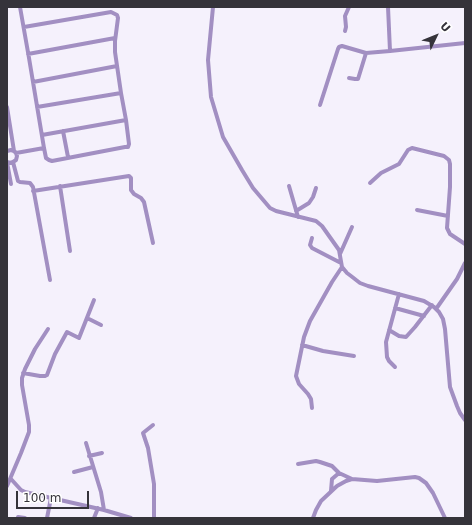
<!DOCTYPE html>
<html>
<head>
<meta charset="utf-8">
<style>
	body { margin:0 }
	#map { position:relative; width:472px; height:525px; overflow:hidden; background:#f5f1fc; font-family:"DejaVu Sans",sans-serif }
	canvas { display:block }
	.frame { position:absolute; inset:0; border:8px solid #35333a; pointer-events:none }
	.north { position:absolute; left:416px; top:16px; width:40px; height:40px; -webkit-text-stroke:3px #fff; paint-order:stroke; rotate:47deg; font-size:11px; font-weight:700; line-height:16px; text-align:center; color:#35333a }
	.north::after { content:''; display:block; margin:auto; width:14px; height:18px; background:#35333a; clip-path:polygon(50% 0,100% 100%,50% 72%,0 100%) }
	.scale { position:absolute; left:16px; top:491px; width:73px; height:18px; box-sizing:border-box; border:2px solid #35333a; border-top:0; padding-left:5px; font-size:12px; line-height:14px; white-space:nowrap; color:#35333a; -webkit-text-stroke:3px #fff; paint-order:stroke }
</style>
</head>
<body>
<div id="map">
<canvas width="472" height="525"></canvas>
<div class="frame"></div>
<div class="north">U</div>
<div class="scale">100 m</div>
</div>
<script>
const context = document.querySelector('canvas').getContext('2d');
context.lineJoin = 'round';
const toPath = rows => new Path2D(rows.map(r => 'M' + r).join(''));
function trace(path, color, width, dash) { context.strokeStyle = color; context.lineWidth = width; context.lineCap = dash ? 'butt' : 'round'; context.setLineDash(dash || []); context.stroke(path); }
const street = toPath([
	[20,7,29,58,44,148,46,158,49,160,52,161,125,147,128,147,129,144,126,120,42,135],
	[213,7,208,60,211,97,223,137,242,170,253,188,270,208,276,211,316,221,322,226,339,250,342,267,347,273,351,276,360,283,368,286,424,301,434,307,439,312,443,319,445,329,450,387,457,406,460,413,465,420],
	[388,7,390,51,465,43],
	[24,27,111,12,117,15,118,18,115,41,115,52,121,93,37,107],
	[345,31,346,27,345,16,349,7],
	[28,54,115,38],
	[349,78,355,79,358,79,366,53],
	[33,82,117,66],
	[121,93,126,120],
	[320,105,338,49,339,47,342,46,366,53,390,51],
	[7,107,14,151],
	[63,131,68,157],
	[7,151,11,150,14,151,16,153,17,156,16,160,13,162,10,163,7,162],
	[16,153,44,148],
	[7,162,11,184],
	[13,162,18,181,20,182,30,183,33,187,50,280],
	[370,183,381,173,399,164,408,150,412,148,444,156,449,160,450,164,450,187,447,228,450,234,465,244],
	[60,186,70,251],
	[289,186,298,217],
	[33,191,129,176,131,178,131,190,134,194,141,198,144,202,153,243],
	[417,210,448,216],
	[296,211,309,203,313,197,316,188],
	[312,238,310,245,312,248,341,263],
	[340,254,352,227],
	[395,308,424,316],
	[436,309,457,279,465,263],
	[87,318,101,325],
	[389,330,399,336,406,337,415,327,432,305],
	[302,345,323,351,354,356],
	[395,367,389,361,387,357,386,342,399,294],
	[23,373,40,376,45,376,47,375,55,354,67,332,79,338,94,300],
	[312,408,311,399,308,394,299,384,296,376,304,337,310,321,332,282,342,267],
	[153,425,143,433,148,448,154,484,154,518],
	[86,443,101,492,104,510],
	[89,456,102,453],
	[298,464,316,461,320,462,332,466,339,473,352,479],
	[74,472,93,467],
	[11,479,21,490,25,492,104,510,131,518],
	[7,486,21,453,29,432,29,425,22,385,22,378,25,369,35,349,48,329],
	[331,491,332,479,339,473],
	[18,517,25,518],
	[47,518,51,498],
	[94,518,98,508],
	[313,518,316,510,321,501,337,486,346,481,352,479,377,481,415,477,419,478,426,483,433,493,445,518]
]);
trace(street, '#a28fc2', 4);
</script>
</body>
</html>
